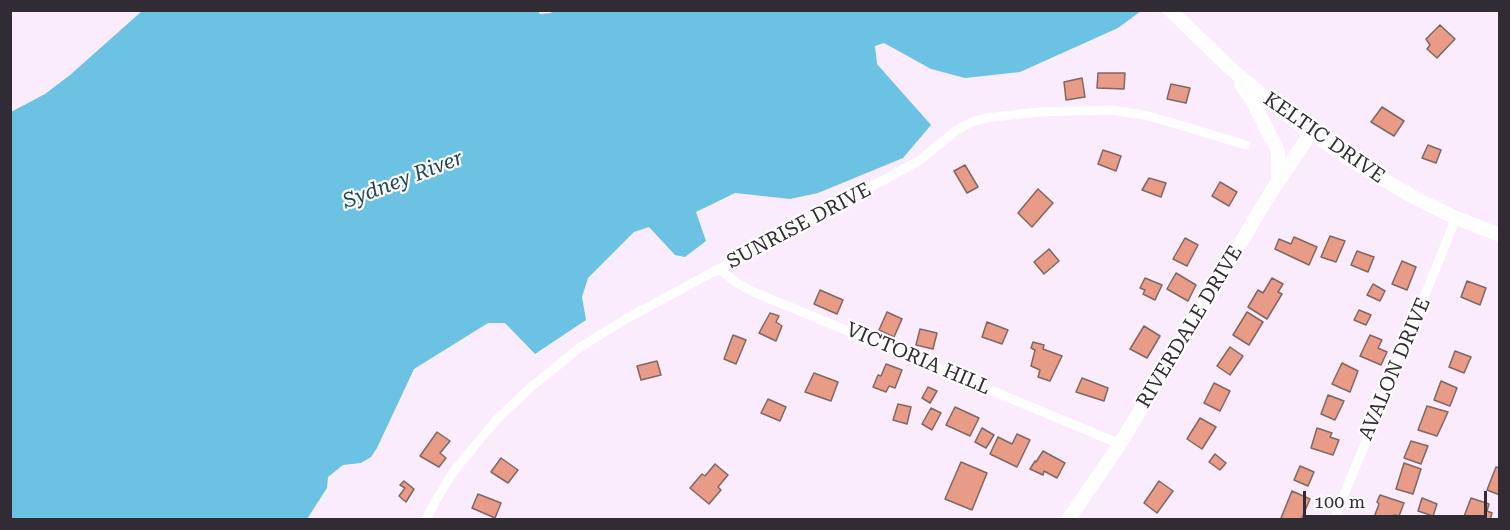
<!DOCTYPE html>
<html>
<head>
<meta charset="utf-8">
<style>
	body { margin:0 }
	#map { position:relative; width:1510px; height:530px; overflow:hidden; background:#faecfd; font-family:"Roboto Serif",serif }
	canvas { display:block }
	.frame { position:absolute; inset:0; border:12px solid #312b33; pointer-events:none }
	.scale { position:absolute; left:1303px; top:491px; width:184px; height:27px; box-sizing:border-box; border:3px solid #312b33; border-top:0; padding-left:8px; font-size:18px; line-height:21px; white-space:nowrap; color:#312b33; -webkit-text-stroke:4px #fefefe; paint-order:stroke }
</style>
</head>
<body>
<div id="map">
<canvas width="1510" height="530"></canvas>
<div class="frame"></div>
<div class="scale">100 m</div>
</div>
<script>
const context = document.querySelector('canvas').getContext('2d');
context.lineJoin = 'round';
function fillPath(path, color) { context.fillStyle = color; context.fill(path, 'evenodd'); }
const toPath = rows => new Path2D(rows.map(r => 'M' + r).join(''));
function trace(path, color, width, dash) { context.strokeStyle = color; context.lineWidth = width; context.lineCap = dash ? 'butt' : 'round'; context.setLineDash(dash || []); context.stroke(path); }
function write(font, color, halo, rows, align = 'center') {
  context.font = font + ' "Roboto Serif",serif'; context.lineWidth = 4.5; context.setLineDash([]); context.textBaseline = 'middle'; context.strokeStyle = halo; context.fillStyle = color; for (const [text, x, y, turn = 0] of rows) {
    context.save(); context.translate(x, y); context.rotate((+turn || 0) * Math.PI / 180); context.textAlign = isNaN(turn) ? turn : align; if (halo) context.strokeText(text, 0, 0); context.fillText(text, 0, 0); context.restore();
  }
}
const water = toPath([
	[537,10,540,14,551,13,553,10,1141,11,1118,28,1020,72,965,78,931,69,884,43,875,46,877,64,931,125,903,158,818,193,790,199,735,193,696,212,706,241,685,257,675,255,649,227,634,232,588,278,582,297,586,320,535,354,505,323,488,323,414,369,377,448,371,457,361,463,343,465,328,477,327,488,307,519,11,519,11,112,45,94,70,75,142,11]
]);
const building = toPath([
	[1440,25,1455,39,1437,58,1427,49,1430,45,1426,39,1440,25],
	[1098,73,1125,73,1124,89,1097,88,1098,73],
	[1082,78,1085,97,1066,100,1064,82,1082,78],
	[1171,84,1190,88,1186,103,1167,99,1171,84],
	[1382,107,1404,121,1394,136,1371,122,1382,107],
	[1428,145,1441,150,1436,163,1422,158,1428,145],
	[1103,150,1121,156,1116,171,1098,164,1103,150],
	[965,165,978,187,967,193,954,171,965,165],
	[1149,178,1166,183,1161,197,1142,190,1149,178],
	[1220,182,1237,192,1229,206,1212,196,1220,182],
	[1038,189,1053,203,1032,227,1018,213,1038,189],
	[1330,236,1345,241,1336,262,1321,257,1330,236],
	[1294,237,1317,247,1309,265,1275,249,1279,239,1291,244,1294,237],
	[1185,238,1198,245,1187,266,1173,259,1185,238],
	[1049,249,1059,261,1044,274,1034,262,1049,249],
	[1357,251,1374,257,1368,272,1351,265,1357,251],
	[1402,261,1416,267,1407,290,1392,284,1402,261],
	[1176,273,1196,285,1188,301,1167,289,1176,273],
	[1145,278,1162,285,1155,300,1143,294,1145,290,1140,288,1145,278],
	[1272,278,1283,284,1278,292,1282,294,1267,319,1248,307,1258,290,1263,293,1272,278],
	[1467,281,1486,288,1480,305,1461,297,1467,281],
	[1373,284,1385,291,1380,301,1367,295,1373,284],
	[820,290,843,300,837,314,814,304,820,290],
	[1359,310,1371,315,1366,325,1354,320,1359,310],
	[887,312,902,319,894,337,879,330,887,312],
	[1247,312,1263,322,1249,345,1233,335,1247,312],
	[770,313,779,316,776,322,782,326,776,341,759,333,770,313],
	[987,322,1008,330,1002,344,982,337,987,322],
	[1144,326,1160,336,1147,358,1130,349,1144,326],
	[920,329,937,333,933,349,916,345,920,329],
	[733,335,746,340,736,364,724,359,733,335],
	[1370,335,1382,340,1378,348,1387,352,1381,365,1360,356,1370,335],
	[1033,342,1044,345,1043,349,1062,356,1050,381,1038,377,1040,370,1031,366,1035,350,1031,348,1033,342],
	[1230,347,1243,356,1230,375,1217,366,1230,347],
	[1455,351,1471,357,1464,373,1449,367,1455,351],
	[657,361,661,375,641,380,637,366,657,361],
	[1342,363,1358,371,1350,392,1332,384,1342,363],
	[886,364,902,370,895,388,889,386,886,392,873,387,878,375,881,376,886,364],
	[814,373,838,382,831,401,805,392,814,373],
	[1082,378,1108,388,1104,401,1076,392,1082,378],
	[1441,381,1457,388,1450,406,1434,400,1441,381],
	[1214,383,1230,391,1220,411,1204,403,1214,383],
	[928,387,937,391,930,403,922,398,928,387],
	[1328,395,1344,401,1335,420,1321,414,1328,395],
	[768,399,786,407,780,421,761,413,768,399],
	[898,404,911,407,907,424,893,420,898,404],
	[1427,406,1448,412,1437,436,1418,430,1427,406],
	[955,407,979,418,970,436,946,425,955,407],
	[931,408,941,413,932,430,922,424,931,408],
	[1200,418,1216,427,1202,449,1187,439,1200,418],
	[982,428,994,435,986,448,975,442,982,428],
	[1317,428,1332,433,1330,437,1339,440,1333,455,1311,448,1317,428],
	[437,432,450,441,440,453,446,458,439,467,420,456,437,432],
	[1017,434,1030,440,1017,467,990,454,998,437,1012,444,1017,434],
	[1411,441,1428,446,1421,464,1404,458,1411,441],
	[1043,451,1065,463,1057,478,1044,471,1043,475,1030,469,1035,461,1036,462,1043,451],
	[1215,454,1226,463,1220,470,1209,462,1215,454],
	[501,458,518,470,508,483,491,472,501,458],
	[961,462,987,473,972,510,945,499,961,462],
	[1404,463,1421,469,1413,494,1396,489,1404,463],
	[715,464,728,475,718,487,721,490,709,504,690,488,702,474,705,476,715,464],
	[1300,466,1314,472,1308,486,1294,480,1300,466],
	[1496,467,1500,468,1500,495,1487,490,1496,467],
	[404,481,414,489,406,502,399,496,405,488,400,485,404,481],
	[1159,481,1173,491,1157,513,1144,503,1159,481],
	[1292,491,1310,499,1301,520,1286,520,1281,518,1292,491],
	[478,494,501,503,495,518,472,508,478,494],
	[1380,495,1404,503,1399,516,1394,515,1393,520,1373,520,1379,504,1377,502,1380,495],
	[1422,498,1437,504,1433,516,1418,511,1422,498],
	[1471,498,1489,504,1487,511,1492,513,1490,520,1463,519,1471,498]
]);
const minor = toPath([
	[719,269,737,283,754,292,1120,444],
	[426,520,436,500,454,471,497,419,530,388,579,348,624,320,893,175,920,160,957,130,972,122,986,118,1038,112,1111,110,1144,115,1166,121,1246,145],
	[1334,520,1456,218]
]);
const secondary = toPath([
	[1170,10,1229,67,1280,110,1350,160,1415,198,1456,218,1500,235],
	[1241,84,1252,100,1278,151,1278,181],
	[1068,520,1120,444,1271,192,1311,133]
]);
const streetNames = [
	["KELTIC DRIVE",1324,138,35],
	["SUNRISE DRIVE",799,226,-28],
	["RIVERDALE DRIVE",1190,327,-59],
	["VICTORIA HILL",918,359,23],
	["AVALON DRIVE",1395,369,-67]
];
const waterNames = [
	["Sydney River",403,180,-21]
];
fillPath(water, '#6bc2e3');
fillPath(building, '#e89c88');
trace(building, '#806761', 1.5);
trace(minor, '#fff', 9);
trace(secondary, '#fff', 14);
write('20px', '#312b33', '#fefefe', streetNames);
write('italic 21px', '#204755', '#fefefe', waterNames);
</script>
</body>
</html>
